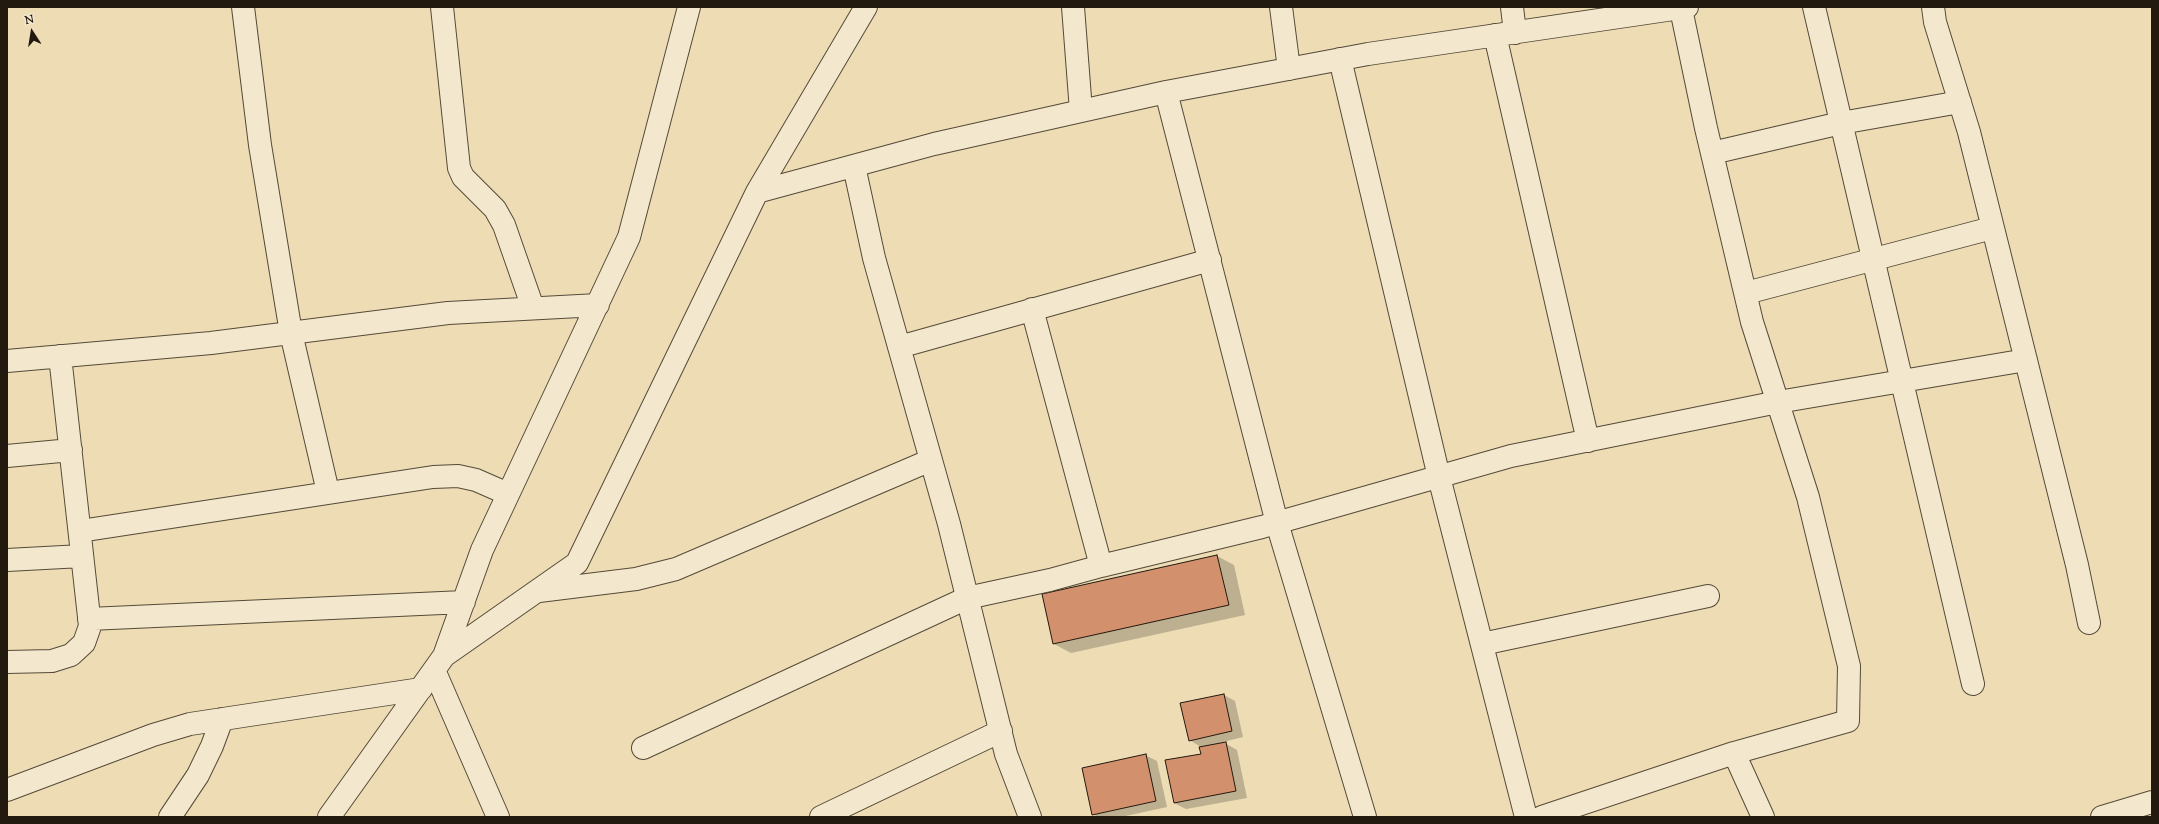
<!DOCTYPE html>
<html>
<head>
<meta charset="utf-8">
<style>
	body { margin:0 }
	#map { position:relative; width:2159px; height:824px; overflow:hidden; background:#eddcb4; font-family:"Sorts Mill Goudy",serif }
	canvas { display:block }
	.frame { position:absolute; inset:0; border:8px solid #22190f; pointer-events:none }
	.north { position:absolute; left:12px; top:12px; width:40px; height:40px; -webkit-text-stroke:3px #f3e8ce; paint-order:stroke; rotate:348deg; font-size:11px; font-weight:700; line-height:16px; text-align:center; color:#22190f }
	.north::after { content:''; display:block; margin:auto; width:14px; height:18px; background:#22190f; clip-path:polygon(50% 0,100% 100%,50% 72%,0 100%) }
</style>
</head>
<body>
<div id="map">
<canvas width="2159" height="824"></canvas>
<div class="frame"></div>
<div class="north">N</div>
</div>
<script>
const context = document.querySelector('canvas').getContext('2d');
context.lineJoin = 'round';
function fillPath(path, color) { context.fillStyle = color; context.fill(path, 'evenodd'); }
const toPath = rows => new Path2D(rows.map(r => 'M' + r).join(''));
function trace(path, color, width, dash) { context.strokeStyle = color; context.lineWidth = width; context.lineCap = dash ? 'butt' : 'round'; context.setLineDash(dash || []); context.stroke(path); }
const shadow = toPath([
	[1217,556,1234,565,1245,615,1071,653,1054,644,1043,594],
	[1224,695,1235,701,1243,737,1223,742,1237,750,1247,798,1186,809,1174,803,1202,754,1202,748,1190,740],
	[1145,755,1157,761,1167,807,1121,817,1098,817,1093,814]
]);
const building = toPath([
	[1217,555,1229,605,1053,644,1042,594,1217,555],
	[1224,694,1232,731,1189,741,1180,703,1224,694],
	[1226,742,1236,791,1174,803,1165,760,1201,754,1199,747,1226,742],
	[1146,754,1156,801,1092,815,1082,768,1146,754]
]);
const minor = toPath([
	[243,7,260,145,291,333,328,492],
	[442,7,459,168,463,177,495,209,504,225,533,308],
	[1073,7,1081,111],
	[1281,7,1289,69],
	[1512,7,1515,33],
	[1814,7,1973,684],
	[1933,7,1935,22,1969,132,2077,565,2089,623],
	[1681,9,1706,128,1752,322,1808,497,1849,666,1848,721,1734,753,1763,817],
	[1495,35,1588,441],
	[1340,59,1439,477,1526,817],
	[1166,92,1277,523,1365,817],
	[1712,153,1841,123,1960,102],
	[854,166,874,258,949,524,1006,754,1030,817],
	[757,192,934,144,1166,92,1368,54,1687,7],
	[1746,293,1992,228],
	[1032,309,1101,566],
	[899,347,1210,260],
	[7,361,211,343,448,313,598,305],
	[7,456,71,450],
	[80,531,433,477,458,476,476,480,508,494],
	[7,560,82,556],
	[539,591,636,579,676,569,931,460],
	[89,619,464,602],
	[1482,644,1708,596],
	[444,656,577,563,757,192,866,7],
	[7,662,52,661,71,655,84,643,90,626,60,356],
	[434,670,498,817],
	[643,748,967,598,1050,580,1101,566,1262,527,1511,456,1778,402,2026,360],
	[7,790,153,735,190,724,421,689],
	[170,817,198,775,212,746,222,719],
	[329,817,444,656,482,550,629,237,689,7],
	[821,817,1001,731],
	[1542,817,1734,753],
	[2102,817,2152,802]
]);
fillPath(shadow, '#0003');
fillPath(building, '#d3906c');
trace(building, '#22190f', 1);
trace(minor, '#554a38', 24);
trace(minor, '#f3e8ce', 22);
</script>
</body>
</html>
